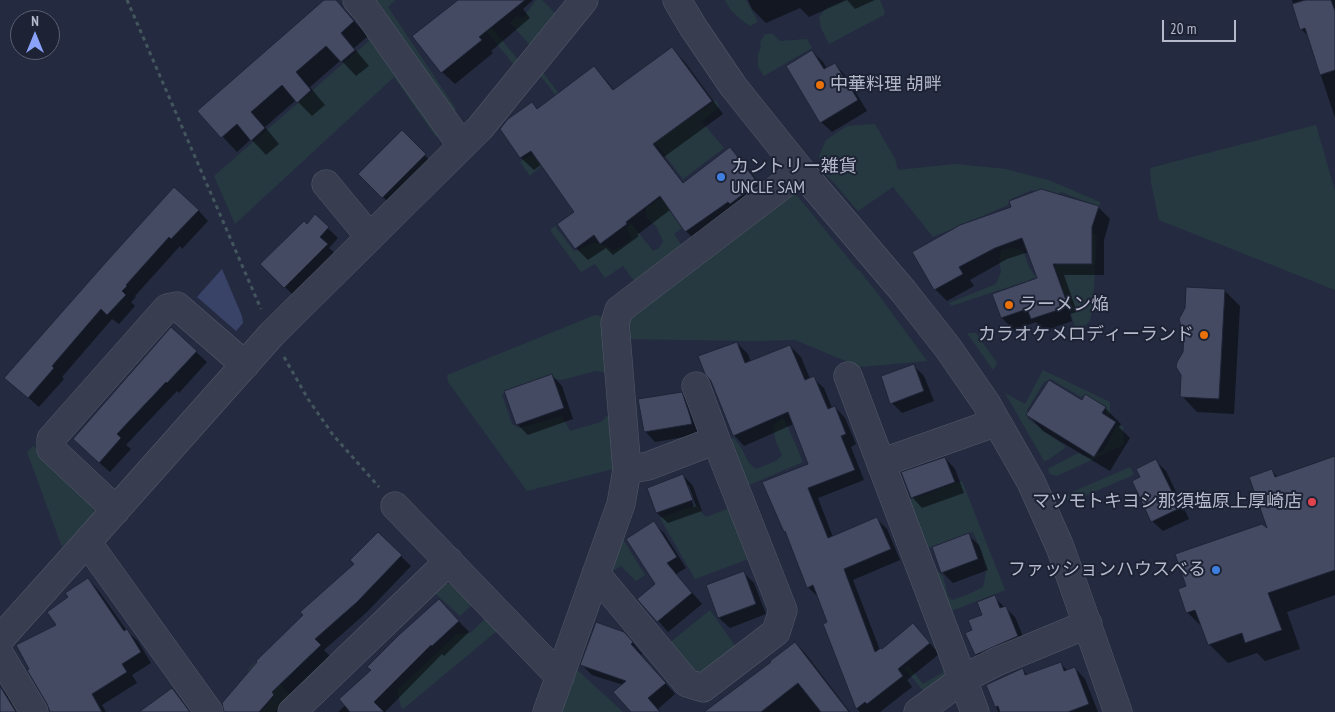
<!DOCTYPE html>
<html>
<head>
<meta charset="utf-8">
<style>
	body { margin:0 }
	#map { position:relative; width:1335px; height:712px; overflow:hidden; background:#242b40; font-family:"PT Sans Narrow",sans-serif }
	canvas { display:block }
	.north { position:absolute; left:10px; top:10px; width:50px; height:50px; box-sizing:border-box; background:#1d2335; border:1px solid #5a5f71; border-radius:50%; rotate:0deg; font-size:14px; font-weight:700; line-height:20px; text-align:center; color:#b5b9ca }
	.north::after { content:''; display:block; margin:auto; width:18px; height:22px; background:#8aa2fa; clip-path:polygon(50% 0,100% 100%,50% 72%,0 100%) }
	.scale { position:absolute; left:1162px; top:20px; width:74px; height:22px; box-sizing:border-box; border:2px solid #b5b9ca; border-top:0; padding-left:6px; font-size:15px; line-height:18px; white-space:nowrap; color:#b5b9ca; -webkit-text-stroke:4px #1d2335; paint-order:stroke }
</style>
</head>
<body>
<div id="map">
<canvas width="1335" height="712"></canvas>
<div class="north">N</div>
<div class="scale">20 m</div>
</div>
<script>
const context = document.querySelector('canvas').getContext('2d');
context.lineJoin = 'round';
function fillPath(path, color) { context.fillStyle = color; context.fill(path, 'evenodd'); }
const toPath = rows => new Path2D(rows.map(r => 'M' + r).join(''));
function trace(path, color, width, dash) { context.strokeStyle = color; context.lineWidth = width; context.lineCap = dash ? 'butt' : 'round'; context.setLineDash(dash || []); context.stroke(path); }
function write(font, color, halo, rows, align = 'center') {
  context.font = font + ' "PT Sans Narrow","Noto Sans JP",sans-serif'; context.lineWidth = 4; context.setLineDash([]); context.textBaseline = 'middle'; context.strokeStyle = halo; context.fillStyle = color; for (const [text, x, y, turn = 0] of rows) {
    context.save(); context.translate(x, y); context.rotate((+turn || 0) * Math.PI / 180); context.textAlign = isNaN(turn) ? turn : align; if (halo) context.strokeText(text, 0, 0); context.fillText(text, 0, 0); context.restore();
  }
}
const green = toPath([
	[377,0,395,0,388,7,456,109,453,112],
	[460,0,469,0,519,61,515,66],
	[536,0,542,0,556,14,530,45,510,23,516,16,523,18],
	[725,0,746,0,758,22,750,26,740,19,730,9],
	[844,0,880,0,885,12,884,15,829,44,821,28,819,17,827,7],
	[367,30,439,133,436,137,394,77,235,224,214,176,369,41,365,34],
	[765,34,773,34,780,41,807,39,812,48,764,76,758,67,758,54,761,47,760,42],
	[535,69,541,70,588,132,542,165,530,176,520,162,557,136,564,106],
	[655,92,681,124,716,100,719,107,702,122,724,148,683,179,657,145,622,171],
	[875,124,895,159,898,170,955,164,1006,169,1051,181,1100,202,1100,207,1061,192,1055,196,1085,227,1097,236,1093,303,1091,316,1089,322,1084,326,1075,326,1057,271,951,306,949,303,996,284,1001,272,999,259,1002,249,1011,248,1023,250,1029,267,1034,275,1055,267,1060,258,1040,192,1032,190,1011,199,1008,205,933,237,893,187,858,211,836,185,823,172,819,156,826,140,847,126],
	[1316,125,1335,191,1335,290,1159,220,1151,183,1150,168],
	[790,187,857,269,860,271,862,274,875,290,927,361,860,367,795,340,753,341,623,339,626,314],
	[658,199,667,202,694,202,674,217,682,228,674,234,683,247,638,286,623,266,605,278,595,264,581,272,550,230,555,226,574,251,579,250,593,242,607,246,612,250,621,247,632,239,626,228,631,223,653,251,659,248,663,241,656,226,646,217,646,208],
	[595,315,605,317,608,373,595,371,562,380,555,379,502,394,512,424,519,428,562,416,570,431,601,422,606,417,614,413,617,468,527,491,448,382,447,375],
	[967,333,976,333,997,363,993,370],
	[1043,370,1110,402,1110,416,1105,413,1107,410,1106,407,1085,394,1081,397,1051,379,1044,382,1027,410,1028,419,1066,447,1048,460,1044,461,1005,393,1025,404],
	[784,418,803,462,749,485,728,439,734,438,742,449,749,463,756,469,776,461,782,455,776,442,773,427,776,422],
	[1117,425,1123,427,1124,445,1057,476,1050,474,1048,469,1078,453,1089,458,1104,450],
	[33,446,91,499,95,514,62,547,27,452],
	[1130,467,1134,474,1129,477,1075,500,1067,500,1063,496],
	[962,481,1005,590,949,612,934,574,939,572,943,576,948,596,952,600,969,594,983,587,986,573,982,553,973,532,926,549,905,501],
	[698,504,702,513,706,517,730,508,751,558,695,579,660,518],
	[621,536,645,575,636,581,621,566,609,573],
	[443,584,453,584,472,605,460,616,434,592],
	[710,610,736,647,709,672,692,672,668,644],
	[485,619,497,631,403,709,401,707,397,690,457,634,470,633],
	[945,659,949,676,925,693,904,668,908,665,923,684,942,673],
	[255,662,291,695,274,712,261,712,274,697,273,692,248,670],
	[574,667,623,712,539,712]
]);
const water = toPath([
	[222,269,242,316,243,323,236,331,197,297]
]);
const shadow = toPath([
	[326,0,334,0,368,36,354,48,369,66,356,76,341,60,310,87,325,105,312,116,296,100,265,127,279,144,266,155,251,139,237,152,199,111],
	[460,0,533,0,523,9,530,18,491,51,493,53,455,84,442,72],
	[748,0,875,0,855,9,847,0,809,17,800,8,766,23,752,9],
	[1292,0,1335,0,1335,118,1308,36,1301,29],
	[672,49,684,61,723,114,664,157,684,184,730,149,742,161,769,195,698,243,686,231,670,210,637,235,639,236,613,255,606,248,588,260,576,248,559,225,575,212,542,164,534,170,521,158,501,129,538,110,594,68,606,80,614,90],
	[812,51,823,62,827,69,835,64,845,75,867,111,832,132,821,122],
	[402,132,435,166,393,207,360,174],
	[1098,207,1110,219,1104,240,1104,275,1064,275,1077,312,1070,314,1072,321,1044,331,1036,322,1014,330,1002,318,1039,279,1029,252,1007,259,970,280,974,286,947,301,935,289,914,252],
	[198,210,208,221,182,249,180,246,135,296,136,297,131,302,135,306,119,324,112,319,62,377,64,379,39,407,6,378],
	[315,216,338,238,329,248,337,255,295,297,262,264,307,225],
	[1224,290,1240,306,1234,414,1197,412,1182,396,1184,353],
	[737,343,748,354,751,362,790,346,801,357,810,379,813,378,824,388,832,408,835,407,845,418,856,444,851,447,864,480,818,498,833,537,876,518,887,529,900,560,853,580,880,650,923,635,939,654,907,680,912,687,880,712,860,712,857,709,824,624,828,623,819,598,808,587,787,533,785,531,809,464,794,424,744,446,734,435],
	[196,352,207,362,179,393,177,391,126,445,131,449,110,472,85,450],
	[914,366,924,376,934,401,902,413,892,403],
	[552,375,562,386,573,419,528,435,517,424],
	[681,393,692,404,702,434,655,442,645,431],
	[1086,396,1105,408,1121,424,1119,427,1130,438,1110,471,1043,431,1028,415,1082,402],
	[1335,457,1335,595,1287,612,1300,649,1265,661,1257,653,1228,663,1209,644,1203,628,1187,612,1187,587,1269,532,1272,471,1278,477],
	[945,458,955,469,964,493,922,508,912,497],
	[1156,461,1166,471,1189,519,1163,531,1152,521,1141,478],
	[683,475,693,486,702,511,668,523,657,513,648,488],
	[686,486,689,486,696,506,694,507],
	[653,523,664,533,686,568,676,574,702,604,668,632,639,599,656,585],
	[378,534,411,566,367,612,324,650,330,656,281,704,284,706,279,712,231,712,304,615,356,564],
	[968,535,979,545,988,570,953,583,942,572],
	[743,572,754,583,766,614,730,628,719,618,707,586],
	[88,579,98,590,127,631,138,641,151,663,132,675,137,683,102,705,106,712,50,712,58,625,70,598],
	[994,597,1015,617,1027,646,986,664,976,654,974,631],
	[449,611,469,632,444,656,442,654,385,712,338,712],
	[623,633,634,644,642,654,641,655,675,694,658,709,660,712,633,712,623,685,592,675,582,665],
	[795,643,805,653,850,712,727,712,773,662],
	[1061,664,1068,671,1075,668,1085,679,1098,712,998,712,988,685,1022,669,1029,676],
	[0,687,11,698,19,712,0,712]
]);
const building = toPath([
	[324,0,336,0,354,21,341,33,355,50,341,62,326,46,296,72,311,90,297,103,282,85,251,112,265,128,251,141,237,124,221,138,197,111,324,0],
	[458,0,525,0,479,37,482,40,441,73,412,36,458,0],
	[1305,0,1331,0,1335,11,1335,70,1320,75,1305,28,1300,30,1292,4,1305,0],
	[672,47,712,101,653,144,683,183,730,147,758,183,730,204,728,202,685,232,660,196,626,222,627,224,600,244,594,235,575,249,557,224,574,212,531,151,520,158,500,129,508,119,532,102,537,109,594,66,613,90,672,47],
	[812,50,824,69,835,63,858,100,820,123,786,66,812,50],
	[402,130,426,154,382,198,358,174,402,130],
	[174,187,199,210,171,239,169,237,126,285,127,286,122,291,126,295,107,315,101,309,52,366,54,368,28,398,4,378,107,261,174,187],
	[1041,189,1099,206,1092,227,1092,264,1053,264,1066,300,1059,302,1061,309,1031,319,1027,309,1001,318,992,294,1037,278,1022,238,995,248,959,267,963,274,934,290,912,252,960,225,1011,207,1009,201,1041,189],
	[315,214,329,227,320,237,328,244,284,288,260,264,304,221,307,224,315,214],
	[1186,287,1225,289,1219,399,1180,397,1181,375,1176,367,1177,362,1183,352,1184,331,1181,327,1179,319,1185,308,1186,287],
	[171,327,197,351,167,383,166,382,117,434,121,438,99,463,73,439,171,327],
	[737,342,745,363,790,345,805,380,814,376,828,409,835,406,846,434,841,436,855,470,808,488,828,538,877,517,891,549,844,569,875,652,881,648,882,649,913,623,930,643,898,669,903,676,867,704,865,702,856,709,823,624,827,622,813,585,807,588,785,531,784,532,762,482,808,464,788,412,733,436,711,381,705,374,698,356,737,342],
	[914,364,924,391,890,404,881,376,914,364],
	[552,374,564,408,516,425,504,391,552,374],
	[1049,380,1082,400,1085,394,1106,407,1102,413,1116,422,1094,457,1026,415,1049,380],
	[682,392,690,416,692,424,644,432,638,399,682,392],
	[1335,456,1335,570,1268,593,1282,630,1245,643,1242,633,1208,645,1195,610,1186,613,1178,589,1186,586,1175,554,1262,524,1267,528,1249,477,1272,469,1275,477,1335,456],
	[945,457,955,482,911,498,901,472,945,457],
	[1156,459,1180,508,1151,522,1132,481,1140,477,1136,469,1156,459],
	[683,474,693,500,656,513,647,488,683,474],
	[654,521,677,557,667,563,692,593,657,622,637,599,655,584,626,539,654,521],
	[378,532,402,555,357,602,315,639,321,645,272,692,274,695,259,712,224,712,222,703,257,662,256,661,303,615,300,612,354,564,350,560,378,532],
	[969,533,978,559,941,573,932,547,969,533],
	[744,571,756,604,718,618,706,585,744,571],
	[88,578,124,631,127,629,141,652,122,664,127,672,92,694,102,712,50,712,47,704,27,670,29,669,16,645,56,625,47,612,68,597,65,593,88,578],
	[995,595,1000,608,1006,606,1018,636,975,655,965,633,972,630,968,620,982,615,977,602,995,595],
	[439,599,459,621,432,646,431,645,374,702,384,712,350,712,339,699,371,670,367,667,399,635,439,599],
	[596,622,624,632,633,642,631,644,666,683,648,698,660,712,631,712,613,692,626,681,580,665,596,622],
	[795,642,849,712,821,712,798,683,761,712,704,712,771,662,770,661,795,642],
	[1061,662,1064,671,1075,667,1089,704,1068,712,1000,712,998,706,995,707,986,685,1023,668,1025,675,1061,662],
	[0,686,16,712,0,712,0,686],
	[172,688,190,712,139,712,172,688]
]);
const path = toPath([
	[127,0,261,309],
	[284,357,308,399,333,435,379,487]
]);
const minor = toPath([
	[357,0,366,10,462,146],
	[677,0,693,27,733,86,801,171,904,292,948,348,986,403,1031,482,1060,547,1118,712],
	[326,184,370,237],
	[848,376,975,712],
	[881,463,997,422],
	[627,470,648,466,716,440],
	[395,506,560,677],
	[116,510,51,449,51,439,167,308,177,306,245,365],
	[87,542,272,334,480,128,584,0],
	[596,574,687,683,703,688,776,632,783,610,716,440,696,386],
	[0,639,87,542,209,712],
	[0,655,34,712],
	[292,712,449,561],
	[547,712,621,504,627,470,615,323,619,310,801,171],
	[918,712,963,679,996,662,1088,624]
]);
const markers = [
	[820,85,5,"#e8710a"],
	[721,177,5,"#3f7fe0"],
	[1009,305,5,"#e8710a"],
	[1204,335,5,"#e8710a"],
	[1312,502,5,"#e0444e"],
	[1216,570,5,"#3f7fe0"]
];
const poiNames = [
	["中華料理 胡畔",830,85],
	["カントリー雑貨",731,167],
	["UNCLE SAM",731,188],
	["ラーメン焔",1019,305],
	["カラオケメロディーランド",1194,335,"right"],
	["マツモトキヨシ那須塩原上厚崎店",1302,502,"right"],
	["ファッションハウスべる",1206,570,"right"]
];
fillPath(green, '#263941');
fillPath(water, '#384367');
fillPath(shadow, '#0007');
fillPath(building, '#434a62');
trace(building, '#1f2537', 1);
trace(minor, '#53596a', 29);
trace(path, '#44565d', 3, [4, 4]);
trace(minor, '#383e4f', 28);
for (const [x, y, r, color] of markers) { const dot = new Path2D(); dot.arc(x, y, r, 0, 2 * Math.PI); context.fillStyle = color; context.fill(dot); trace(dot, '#1d2335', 2); }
write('18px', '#b5b9ca', '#1d2335', poiNames, 'left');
</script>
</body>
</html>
